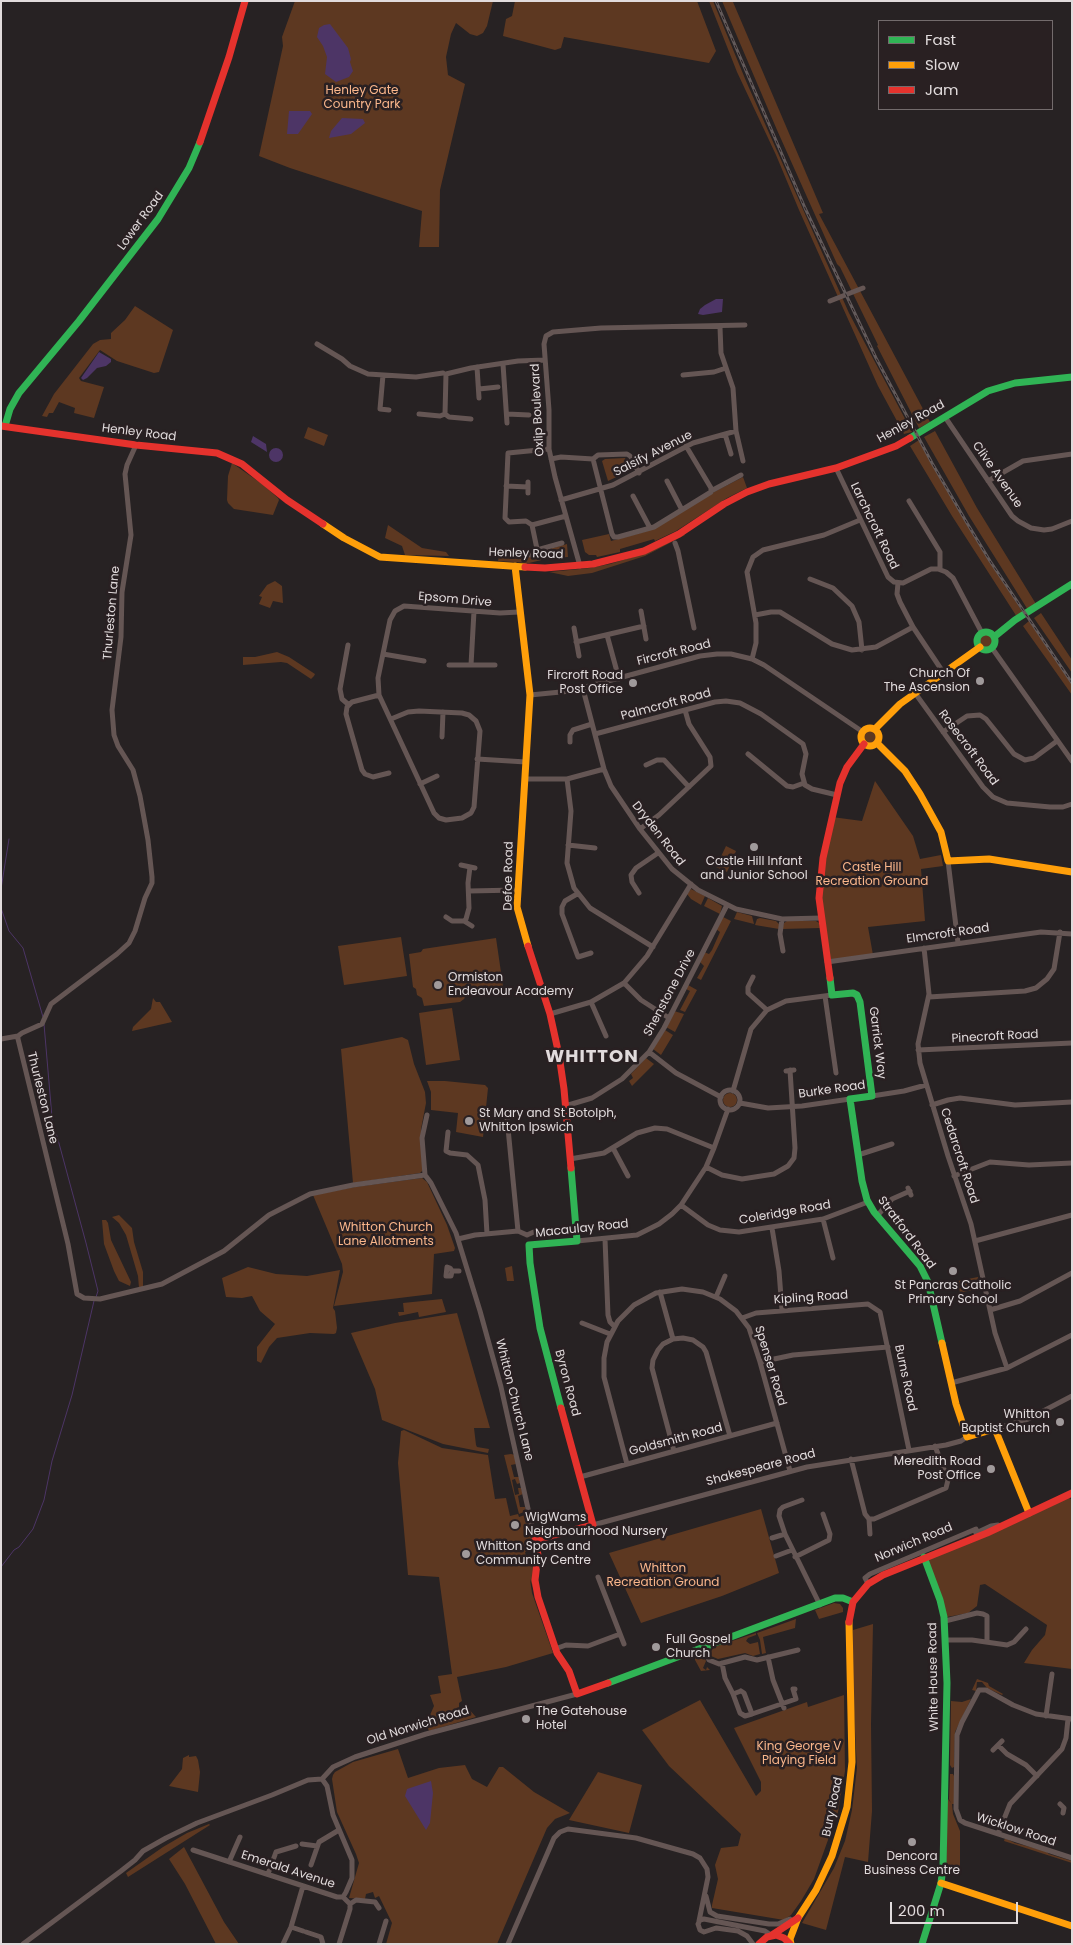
<!DOCTYPE html>
<html>
<head>
<meta charset="utf-8">
<style>
	body { margin:0 }
	#map { position:relative; width:1073px; height:1945px; overflow:hidden; background:#272223; font-family:Poppins,sans-serif }
	canvas { display:block }
	.frame { position:absolute; inset:0; border:2px solid #e1dbdc; pointer-events:none }
	.legend { position:absolute; left:878px; top:20px; width:175px; height:90px; box-sizing:border-box; background:#292022; border:1px solid #736b6c; margin:0; padding:6px 9px; list-style:none; font-size:15px; color:#e1dbdc }
	.legend li { display:flex; align-items:center; gap:10px; height:25px }
	.legend b { width:25px; border:1px solid #736b6c }
	.scale { position:absolute; left:890px; top:1902px; width:128px; height:22px; box-sizing:border-box; border:2px solid #e1dbdc; border-top:0; padding-left:6px; font-size:15px; line-height:18px; white-space:nowrap; color:#e1dbdc; -webkit-text-stroke:4px #292022; paint-order:stroke }
</style>
</head>
<body>
<div id="map">
<canvas width="1073" height="1945"></canvas>
<div class="frame"></div>
<ul class="legend">
<li><b style="height:6px;background:#30b455"></b>Fast</li>
<li><b style="height:6px;background:#ff9f0a"></b>Slow</li>
<li><b style="height:6px;background:#e5322d"></b>Jam</li>
</ul>
<div class="scale">200 m</div>
</div>
<script>
const context = document.querySelector('canvas').getContext('2d');
context.lineJoin = 'round';
function fillPath(path, color) { context.fillStyle = color; context.fill(path, 'evenodd'); }
const toPath = rows => new Path2D(rows.map(r => 'M' + r).join(''));
function trace(path, color, width, dash) { context.strokeStyle = color; context.lineWidth = width; context.lineCap = dash ? 'butt' : 'round'; context.setLineDash(dash || []); context.stroke(path); }
function write(font, color, halo, rows, align = 'center') {
  context.font = font + ' Poppins,sans-serif'; context.lineWidth = 5; context.setLineDash([]); context.textBaseline = 'middle'; context.strokeStyle = halo; context.fillStyle = color; for (const [text, x, y, turn = 0] of rows) {
    context.save(); context.translate(x, y); context.rotate((+turn || 0) * Math.PI / 180); context.textAlign = isNaN(turn) ? turn : align; if (halo) context.strokeText(text, 0, 0); context.fillText(text, 0, 0); context.restore();
  }
}
const green = toPath([
	[295,1,493,1,487,26,483,33,477,36,470,34,456,23,451,34,446,57,448,75,465,84,440,190,439,247,419,247,422,211,290,168,259,156,283,46,282,37],
	[515,1,697,1,716,51,709,63,564,37,561,48,555,50,503,36,506,19,512,16],
	[709,1,713,1,746,81,849,313,912,432,904,434,878,386,799,210,776,155,737,72],
	[722,1,733,2,823,213,819,214,930,422,919,428,877,346,878,345,840,267,837,264,777,130],
	[135,306,173,330,159,372,154,373,117,361,100,350,79,378,81,381,104,387,94,418,74,413,75,408,59,402,53,413,49,413,47,417,42,416,54,394,93,344,100,340,111,339,111,333,125,320],
	[308,427,328,435,324,446,304,438],
	[935,431,977,508,1036,604,1028,610,969,516,924,437],
	[919,440,968,525,1023,613,1017,617,952,516,910,446],
	[625,458,631,470,608,481,602,461,605,459],
	[232,463,262,484,278,498,279,500,273,515,234,509,228,503,227,500,228,476],
	[743,477,747,488,727,498,676,531,655,541,654,539,620,549,620,552,597,557,596,555,589,555,585,552,582,540,609,534,611,541,647,531,714,492],
	[388,525,422,548,446,552,449,556,405,555,402,546,385,538],
	[684,534,685,535,645,556,592,573,568,576,549,572,590,568,610,564,633,557],
	[567,544,568,557,550,558,529,563,498,561,499,556,543,556,542,551],
	[275,581,282,586,283,603,273,601,270,608,259,604,262,597,259,596,267,585],
	[1041,613,1072,660,1072,673,1034,618],
	[1029,621,1072,683,1072,695,1023,626],
	'979 641a7 7 0 1 1 14 0a7 7 0 1 1-14 0Z',
	[277,652,289,657,315,674,314,676,311,679,287,663,281,662,243,665,243,657,255,657],
	'863 737a7 7 0 1 1 14 0a7 7 0 1 1-14 0Z',
	[875,781,913,836,920,859,941,855,943,866,921,869,925,921,868,927,873,955,827,962,819,898,832,817,862,821],
	[726,846,736,851,727,872,716,867],
	[691,889,705,896,701,905,691,899,687,894],
	[708,898,722,906,720,914,704,906],
	[737,912,752,916,754,924,734,919],
	[723,917,731,921,701,980,697,978,704,966,700,962,704,952,709,954,712,950,720,932,716,929],
	[760,918,776,921,779,924,779,929,755,925,757,919],
	[787,921,816,921,819,923,820,928,782,929,784,923],
	[401,937,407,976,344,985,338,946],
	[496,938,503,986,469,991,464,999,460,1002,424,1006,422,998,417,995,416,989,413,987,409,954,421,952,423,949],
	[688,985,697,990,685,1012,680,1010,690,991,686,989],
	[153,998,156,1002,160,1002,172,1022,132,1031,133,1027,151,1009],
	[452,1008,460,1060,426,1065,419,1013],
	[674,1011,684,1014,675,1032,666,1027],
	[665,1030,673,1035,661,1055,653,1049],
	[402,1037,408,1040,414,1064,425,1092,426,1103,421,1129,423,1170,420,1173,353,1183,341,1049],
	[646,1058,654,1064,632,1086,629,1081,633,1078,631,1074],
	[427,1081,445,1081,485,1085,488,1088,483,1137,456,1132,458,1113,431,1110,431,1092],
	'723 1100a7 7 0 1 1 14 0a7 7 0 1 1-14 0Z',
	[422,1178,427,1182,447,1225,455,1248,454,1251,434,1254,432,1294,334,1306,343,1272,342,1264,313,1195,355,1187],
	[119,1215,132,1228,134,1242,143,1272,143,1289,139,1288,138,1276,126,1235,119,1223,112,1217],
	[102,1220,106,1220,108,1223,111,1240,131,1282,130,1286,119,1281,114,1271,104,1244],
	[512,1266,514,1281,507,1281,505,1268],
	[248,1267,276,1274,307,1276,340,1270,333,1308,335,1311,337,1328,336,1333,334,1334,310,1333,277,1338,269,1347,261,1363,257,1361,257,1347,275,1324,260,1311,252,1296,242,1298,226,1297,222,1278],
	[978,1277,980,1288,960,1293,958,1281],
	[442,1299,446,1312,419,1317,418,1312,399,1316,398,1312,404,1312,403,1303],
	[457,1313,490,1428,474,1428,476,1445,477,1447,489,1449,488,1453,443,1444,382,1420,375,1389,351,1333,395,1323],
	[404,1430,442,1448,488,1455,495,1499,506,1498,510,1516,518,1514,519,1517,525,1515,528,1517,534,1549,525,1552,526,1556,536,1556,535,1594,530,1579,532,1593,553,1653,506,1667,457,1677,462,1701,459,1703,459,1708,463,1711,466,1710,464,1707,466,1706,476,1717,429,1731,426,1724,434,1706,430,1695,441,1693,438,1676,452,1674,439,1577,408,1575,398,1463,401,1431],
	[511,1454,515,1455,516,1464,511,1465,514,1477,519,1477,520,1483,517,1484,515,1479,512,1480,515,1495,519,1494,518,1488,521,1488,523,1494,518,1496,520,1507,525,1507,526,1511,519,1514,504,1455],
	[1065,1495,1072,1500,1072,1669,1024,1663,1032,1650,1045,1635,1047,1625,985,1584,980,1585,977,1606,968,1613,947,1617,924,1557],
	[761,1509,779,1573,722,1596,641,1623,609,1553],
	[834,1603,840,1604,843,1608,843,1612,819,1619,815,1610],
	[796,1619,795,1628,763,1637,766,1653,762,1654,760,1640,757,1633],
	[873,1624,871,1724,872,1811,868,1862,845,1857,826,1930,802,1923,834,1868,845,1841,852,1810,857,1768,853,1694,853,1630],
	[756,1633,756,1635,748,1638,746,1641,750,1644,758,1642,760,1654,753,1656,745,1653,718,1659,711,1656,710,1653,714,1647],
	[695,1655,704,1657,706,1661,703,1668,706,1670,707,1667,710,1670,701,1671,695,1660],
	[977,1679,988,1683,989,1686,1003,1694,1002,1695,987,1688,982,1682,977,1682,976,1691,972,1690],
	[844,1695,845,1771,838,1812,814,1879,801,1901,791,1915,784,1920,712,1908,712,1905,718,1879,715,1865,721,1848,738,1846,741,1834,669,1766,642,1730,700,1700,756,1796,761,1791,761,1782,734,1728,807,1702,808,1707],
	[971,1699,955,1732,954,1767,952,1768,950,1765,951,1701,962,1702],
	[398,1749,408,1778,439,1768,465,1765,472,1779,487,1787,499,1767,503,1767,534,1792,570,1813,555,1819,547,1828,497,1944,386,1944,392,1923,379,1896,375,1898,373,1892,366,1894,365,1899,349,1898,359,1863,356,1854,337,1812,332,1779,333,1775,335,1772,353,1762],
	[189,1755,189,1757,196,1756,198,1760,200,1772,198,1792,169,1786,182,1769,183,1758],
	[598,1772,642,1785,629,1833,569,1820],
	[950,1774,953,1774,955,1778,954,1804,952,1804,953,1814,960,1831,960,1872,957,1874,951,1867,948,1867,946,1865,947,1800,948,1799,951,1803,949,1799],
	[209,1824,210,1825,128,1877,126,1873,163,1847,187,1833],
	[1005,1838,1015,1843,1046,1851,1049,1854,1072,1861,1072,1863,1004,1841],
	[184,1847,224,1922,239,1944,216,1944,185,1884,169,1859]
]);
const water = toPath([
	[330,24,348,48,351,59,350,62,353,71,349,77,336,82,325,74,327,57,323,46,317,37,319,28,324,25],
	[289,111,310,111,312,114,298,134,287,134],
	[342,118,363,119,365,123,351,134,329,138,331,131],
	[716,299,723,299,722,312,703,315,698,314,700,309,705,305],
	[99,352,111,359,111,362,106,366,97,368,87,378,83,380,81,378],
	[253,436,266,444,267,452,251,442],
	'269 455a7 7 0 1 1 14 0a7 7 0 1 1-14 0Z',
	[431,1781,433,1793,430,1823,426,1830,405,1796,407,1789]
]);
const stream = toPath([
	[1,889,9,839],
	[1,908,9,931,23,948,43,1017],
	[44,1024,53,1129,57,1136,86,1243,98,1291,96,1297],
	[1,1567,14,1550,19,1547,33,1529,44,1500,52,1461,72,1395,94,1301]
]);
const street = toPath([
	[830,301,863,288],
	[720,327,721,353,733,388,736,431,743,461],
	[317,344,342,359,350,366,368,374,416,377,443,373],
	[503,364,507,423],
	[477,367,479,398],
	[383,375,380,409,389,410],
	[683,375,714,372,726,368],
	[479,389,498,387],
	[419,414,440,416,445,414],
	[507,414,529,415],
	[945,417,1012,516,1018,521,1031,528,1044,530,1052,529,1072,521],
	[471,419,449,417,445,414,446,374,471,368,518,361,545,360],
	[725,434,731,454],
	[136,445,127,465,125,474,131,535,122,592,121,637,112,710,114,735,118,746,133,770,140,796,148,840,152,877,152,883,145,898,135,931,129,943,117,954,51,1004,42,1024,22,1033,18,1036,18,1039,68,1244,77,1294,84,1298,100,1299,162,1284,224,1251,269,1215,310,1194,353,1185,425,1175],
	[549,449,508,453,505,518,509,522,526,521,532,525,566,516],
	[551,459,561,457,593,459,598,455,627,454,630,456,639,473],
	[593,459,612,534,614,537,618,537,654,527,711,492,711,488,686,446],
	[836,468,888,577,894,582,903,583,931,569,938,569,946,572,953,578,982,633],
	[667,481,682,510],
	[988,481,1023,461,1072,454],
	[506,486,528,487],
	[711,491,741,475],
	[528,493,528,482],
	[633,496,650,528],
	[561,500,613,485,693,443,736,431],
	[909,501,940,552,940,569],
	[675,543,678,551,694,628],
	[537,550,562,543],
	[500,554,536,555,537,549,532,525],
	[580,566,555,477,549,449,549,410,544,344,546,336,553,332,601,328,745,325],
	[810,579,833,588,852,606,859,622,862,650],
	[898,583,897,594,900,602,913,627,943,672],
	[641,611,646,639],
	[755,615,771,612,780,612,832,644,852,650,876,647,913,627],
	[574,628,579,656],
	[607,635,619,679],
	[576,642,644,626],
	[348,645,340,689,342,699,349,705],
	[992,648,1072,761],
	[383,654,424,661],
	[752,659,756,643,756,623,747,572,753,557,763,550,824,535,860,520],
	[449,665,495,665],
	[471,665,474,611],
	[583,689,604,769,611,786,640,829,672,869,698,890,736,909,782,919,821,918],
	[915,693,983,787,993,797,1007,803,1050,807,1063,807,1072,804],
	[379,695,352,702,347,707,346,714,362,770,365,774,373,777,389,773],
	[530,695,571,691,700,656,717,654,731,654,752,659,764,665,863,732],
	[391,719,408,712,419,711,462,713,469,715,476,721,480,731,474,807,471,813,462,818,446,820,439,818,434,813,379,695,378,678,390,620,395,611,404,606,500,613,519,612],
	[943,732,967,716,980,715,986,719,1014,754,1025,760,1034,758,1057,741],
	[595,734,715,702,726,701,740,703,761,714,803,744,806,754,802,774,805,785,812,789,837,795],
	[442,737,443,712],
	[570,742,570,735,573,730,592,724],
	[748,754,787,786,793,787,804,783],
	[477,759,526,762],
	[646,765,657,760,664,760,689,787],
	[525,779,567,779,604,769],
	[567,779,571,811,567,863,574,888,590,908,653,947],
	[420,784,437,776],
	[640,829,659,815,711,766,710,757,689,724,685,710],
	[568,845,595,848],
	[948,861,958,943],
	[461,865,475,868],
	[469,891,517,890],
	[639,893,632,882,631,875,636,868,658,853],
	[577,894,565,901,562,907,562,914,578,957,591,953],
	[446,917,452,921,464,921,472,926],
	[782,919,780,934,783,951],
	[464,921,466,919,469,908,468,883,470,867],
	[924,948,929,994,918,1044,920,1063,948,1156,971,1224,995,1333,1007,1368],
	[827,962,1041,932,1072,934],
	[753,977,748,987,748,993,767,1010],
	[624,983,641,1000,669,1018],
	[825,996,836,1073],
	[929,997,1025,991,1036,988,1047,979,1054,969,1060,932],
	[591,1002,606,1036],
	[550,1014,591,1002,624,983,647,956,691,884],
	[1,1039,18,1036],
	[918,1050,1072,1043],
	[649,1052,676,1073,721,1097],
	[786,1071,794,1070],
	'720 1100a10 10 0 1 1 20 0a10 10 0 1 1-20 0Z',
	[733,1091,751,1029,767,1010,786,1001,832,995],
	[872,1096,904,1091,926,1085],
	[740,1103,768,1108,802,1106,850,1099],
	[932,1105,948,1100,960,1098,1015,1105,1072,1102],
	[565,1106,592,1098,622,1079,649,1052,664,1028,727,905],
	[427,1115,422,1138,425,1175,431,1183,456,1233,480,1311,501,1387,535,1540],
	[507,1118,518,1231],
	[448,1132,446,1151,450,1153,467,1155,478,1165,485,1200,487,1234],
	[613,1148,628,1176],
	[858,1155,892,1144],
	[570,1159,604,1153,637,1133,655,1128,667,1129,714,1148],
	[706,1167,722,1175,742,1179,774,1174,788,1166,794,1158,795,1148,790,1070],
	[954,1176,990,1162,1029,1165,1072,1163],
	[908,1188,911,1195],
	[681,1205,708,1225,720,1230,739,1232,823,1219,868,1202],
	[877,1216,892,1199,910,1191],
	[823,1219,833,1258],
	[772,1228,779,1271,782,1310],
	[527,1235,536,1231,553,1231],
	[458,1239,475,1235,518,1231,527,1235],
	[605,1239,608,1315,610,1322,614,1326],
	[577,1241,637,1235,659,1224,672,1214,681,1205,706,1167,714,1148,728,1109],
	[975,1241,1072,1215],
	[452,1271,451,1276,446,1276,447,1267,450,1268,452,1271,459,1271],
	[660,1292,673,1339,683,1338,693,1340,703,1347,706,1352,730,1436],
	[716,1297,725,1276],
	[990,1310,1020,1301,1072,1273],
	[742,1318,756,1313,868,1304,880,1312,909,1450],
	[582,1323,610,1334],
	[673,1339,663,1344,658,1350,653,1360,652,1368,674,1451],
	[760,1362,793,1355,888,1347],
	[951,1383,1007,1368,1072,1335],
	[995,1429,1028,1419,1072,1396],
	[851,1459,865,1514,869,1519],
	[627,1464,604,1377,604,1358,607,1342,618,1321,634,1305,656,1293,682,1289,703,1292,720,1299,736,1311,749,1328,760,1362,790,1471],
	[580,1477,777,1423],
	[802,1500,783,1507,780,1510,779,1516,785,1534,820,1605],
	[869,1519,874,1519,946,1488,948,1480,935,1446],
	[869,1519,870,1534],
	[593,1525,807,1467,946,1445,961,1441,967,1437],
	[976,1533,991,1526,998,1525],
	[772,1538,785,1534],
	[776,1556,792,1550],
	[795,1557,829,1540,830,1534,823,1514],
	[598,1577,624,1644],
	[868,1584,865,1578,870,1574,976,1529,979,1535],
	[945,1621,977,1613,983,1614,987,1616,987,1642],
	[946,1640,972,1640,1007,1645,1014,1642,1026,1629],
	[703,1647,709,1660,719,1664,745,1657,757,1660,798,1650],
	[555,1649,566,1645,588,1646,620,1634],
	[768,1657,773,1680,784,1708],
	[722,1663,725,1678,733,1694],
	[741,1691,744,1693,752,1714,745,1716,740,1713,733,1694,741,1691],
	[752,1714,796,1699,793,1689,795,1689],
	[1046,1716,1052,1674],
	[1072,1719,1036,1714,1013,1705,986,1690,979,1690,962,1722,957,1735,956,1809,960,1820,965,1823,1072,1858],
	[998,1745,1007,1754,1026,1765,1037,1776],
	[993,1750,1002,1741],
	[1060,1804,1064,1808,1063,1813],
	[998,1834,1010,1804,1062,1749,1066,1738,1068,1719],
	[302,1844,317,1846],
	[193,1850,337,1897,343,1897,346,1892,352,1878,352,1860,333,1815,327,1786,322,1779],
	[229,1862,240,1837],
	[311,1865,319,1842,339,1830],
	[268,1874,276,1852,296,1846],
	[706,1896,710,1912,717,1916,769,1924,778,1924,790,1919],
	[350,1904,356,1900,375,1902,379,1908],
	[291,1927,303,1931],
	[306,1932,321,1937,323,1944],
	[23,1944,121,1871,135,1860,143,1851,166,1838,197,1823,272,1795,308,1780,322,1779,333,1767,355,1757,426,1734,577,1694],
	[283,1944,291,1927,303,1886],
	[339,1944,350,1909,350,1904,343,1897],
	[379,1944,386,1921],
	[508,1944,554,1838,560,1832,568,1829,636,1838,693,1854,700,1858,707,1869,708,1877,699,1921],
	[753,1944,747,1936,738,1931,716,1928,704,1932,700,1930,698,1924,700,1920,704,1919,765,1931,771,1935]
]);
const fast = toPath([
	[5,426,10,409,19,393,79,321,158,219,189,168,200,142],
	[910,438,988,391,1015,383,1072,377],
	'977 641a9 9 0 1 1 18 0a9 9 0 1 1-18 0Z',
	[994,637,1015,620,1072,584],
	[830,978,832,995,853,993,857,995,860,1002,872,1096,850,1099,862,1181,867,1200,874,1212,920,1266,928,1282,942,1343],
	[561,1408,540,1328,530,1263,529,1245,577,1241,571,1168],
	[608,1683,835,1598,843,1598,853,1602],
	[922,1944,941,1883,943,1867,947,1683,944,1617,940,1600,924,1557]
]);
const slow = toPath([
	[323,524,344,538,380,557,525,567],
	[515,566,530,695,517,907,528,946],
	'861 737a9 9 0 1 1 18 0a9 9 0 1 1-18 0Z',
	[875,729,900,704,980,647],
	[877,743,905,771,920,794,941,832,948,861,989,859,1072,872],
	[942,1343,956,1404,967,1437,995,1429,1029,1513],
	[941,1883,1072,1926],
	[791,1944,790,1939,798,1918,816,1890,832,1856,847,1807,852,1762,849,1622]
]);
const jam = toPath([
	[200,142,229,57,245,1],
	[1,426,136,445,217,453,242,464,287,500,323,524],
	[525,567,545,568,593,564,644,551,679,534,724,504,747,492,769,484,836,468,896,446,910,438],
	[528,946,550,1014,559,1055,564,1089,571,1168],
	[830,978,819,898,823,858,840,783,847,767,864,744],
	[561,1408,593,1525,535,1540,538,1555,535,1580,538,1597,557,1653,569,1671,577,1694,608,1683],
	[849,1622,853,1602,868,1584,883,1575,987,1533,1072,1493],
	[772,1935,798,1918],
	[759,1944,767,1937,776,1935,784,1938,790,1944]
]);
const rail = toPath([
	[716,1,805,208,876,358,932,463,967,523,990,561,1072,683]
]);
const markers = [
	[980,681,5,"#a09a9b"],
	[633,683,5,"#a09a9b"],
	[754,847,5,"#a09a9b"],
	[438,985,5,"#a09a9b"],
	[469,1121,5,"#a09a9b"],
	[953,1271,5,"#a09a9b"],
	[1060,1422,5,"#a09a9b"],
	[991,1469,5,"#a09a9b"],
	[515,1525,5,"#a09a9b"],
	[466,1554,5,"#a09a9b"],
	[656,1647,5,"#a09a9b"],
	[526,1719,5,"#a09a9b"],
	[912,1842,5,"#a09a9b"]
];
const parkNames = [
	["Henley Gate",362,91],
	["Country Park",362,105],
	["Castle Hill",872,868],
	["Recreation Ground",872,882],
	["Whitton Church",386,1228],
	["Lane Allotments",386,1242],
	["Whitton",663,1569],
	["Recreation Ground",663,1583],
	["King George V",799,1747],
	["Playing Field",799,1761]
];
const streetNames = [
	["Lower Road",141,221,-54],
	["Oxlip Boulevard",538,410,-93],
	["Henley Road",911,422,-29],
	["Henley Road",139,433,7],
	["Salsify Avenue",653,454,-27],
	["Clive Avenue",997,475,55],
	["Larchcroft Road",874,526,64],
	["Henley Road",526,554,2],
	["Epsom Drive",455,600,5],
	["Thurleston Lane",112,613,-85],
	["Fircroft Road",674,653,-14],
	["Palmcroft Road",666,705,-15],
	["Rosecroft Road",968,748,53],
	["Dryden Road",658,834,52],
	["Defoe Road",509,876,-89],
	["Elmcroft Road",948,934,-8],
	["Shenstone Drive",670,993,-62],
	["Pinecroft Road",995,1037,-3],
	["Garrick Way",877,1043,83],
	["Burke Road",832,1090,-8],
	["Thurleston Lane",42,1098,76],
	["Cedarcroft Road",959,1156,72],
	["Coleridge Road",785,1213,-10],
	["Macaulay Road",582,1229,-6],
	["Stratford Road",906,1233,53],
	["Kipling Road",811,1298,-4],
	["Spenser Road",770,1366,73],
	["Burns Road",905,1378,78],
	["Byron Road",567,1383,75],
	["Whitton Church Lane",514,1400,76],
	["Goldsmith Road",676,1440,-15],
	["Shakespeare Road",761,1468,-15],
	["Norwich Road",914,1543,-23],
	["White House Road",934,1677,-91],
	["Old Norwich Road",418,1726,-17],
	["Bury Road",833,1807,-78],
	["Wicklow Road",1016,1830,18],
	["Emerald Avenue",288,1870,18]
];
const poiNames = [
	["Church Of",970,674,"right"],
	["The Ascension",970,688,"right"],
	["Fircroft Road",623,676,"right"],
	["Post Office",623,690,"right"],
	["Castle Hill Infant",754,862,"center"],
	["and Junior School",754,876,"center"],
	["Ormiston",448,978],
	["Endeavour Academy",448,992],
	["St Mary and St Botolph,",479,1114],
	["Whitton Ipswich",479,1128],
	["St Pancras Catholic",953,1286,"center"],
	["Primary School",953,1300,"center"],
	["Whitton",1050,1415,"right"],
	["Baptist Church",1050,1429,"right"],
	["Meredith Road",981,1462,"right"],
	["Post Office",981,1476,"right"],
	["WigWams",525,1518],
	["Neighbourhood Nursery",525,1532],
	["Whitton Sports and",476,1547],
	["Community Centre",476,1561],
	["Full Gospel",666,1640],
	["Church",666,1654],
	["The Gatehouse",536,1712],
	["Hotel",536,1726],
	["Dencora",912,1857,"center"],
	["Business Centre",912,1871,"center"]
];
const districtNames = [
	["WHITTON",592,1057]
];
fillPath(green, '#5d3821');
fillPath(water, '#4d3566');
trace(stream, '#4d3566', 1);
trace(street, '#655654', 5);
trace(fast, '#30b455', 7);
trace(slow, '#ff9f0a', 7);
trace(jam, '#e5322d', 7);
trace(rail, '#635a5a', 3);
trace(rail, '#292022', 1, [4]);
for (const [x, y, r, color] of markers) { const dot = new Path2D(); dot.arc(x, y, r, 0, 2 * Math.PI); context.fillStyle = color; context.fill(dot); trace(dot, '#292022', 2); }
write('12px', '#fab68b', '#292022', parkNames);
write('12px', '#e1dbdc', '#292022', streetNames);
write('12px', '#e1dbdc', '#292022', poiNames, 'left');
context.letterSpacing = '1px';
write('bold 18px', '#e1dbdc', '#292022', districtNames);
context.letterSpacing = '0px';
</script>
</body>
</html>
